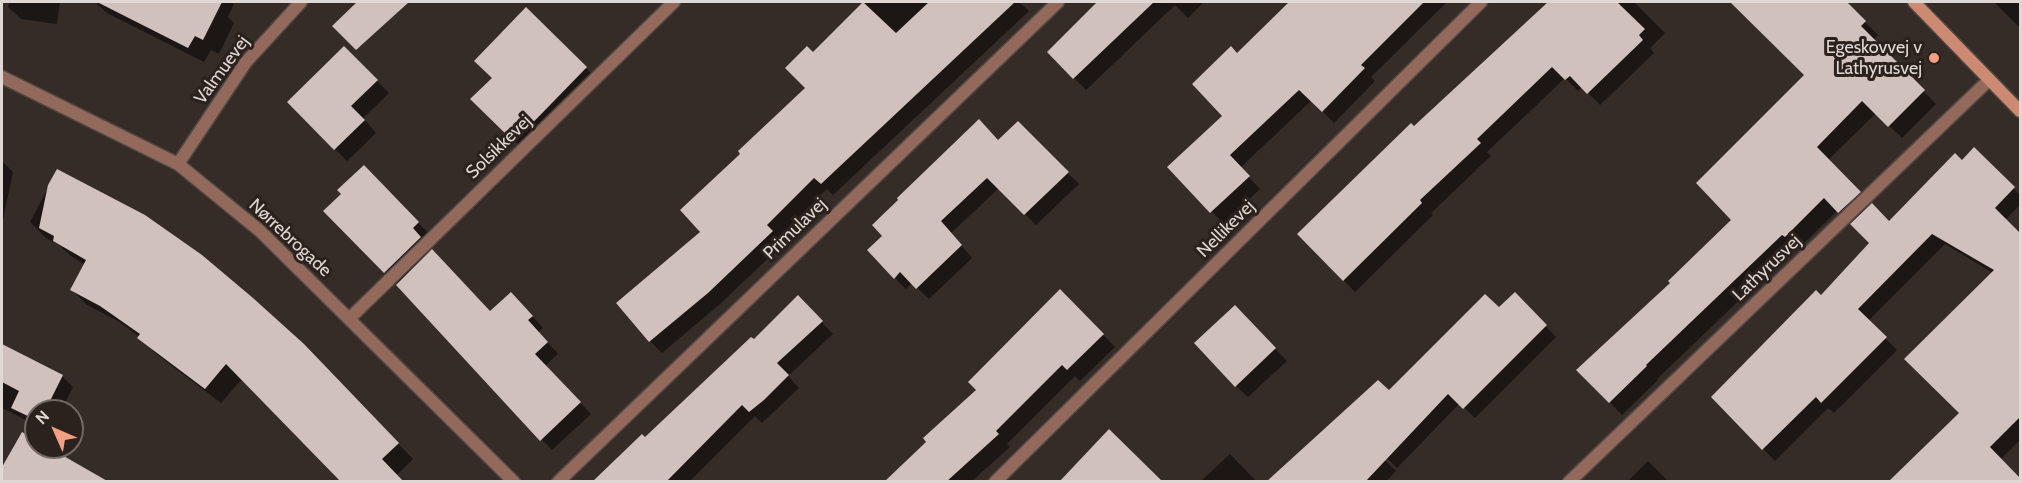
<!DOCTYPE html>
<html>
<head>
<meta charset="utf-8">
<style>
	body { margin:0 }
	#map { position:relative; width:2022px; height:483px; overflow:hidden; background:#352b27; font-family:Cabin,sans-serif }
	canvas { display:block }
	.frame { position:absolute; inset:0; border:3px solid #ded7d4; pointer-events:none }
	.north { position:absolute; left:24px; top:399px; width:60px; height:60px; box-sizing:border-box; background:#2b211d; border:2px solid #736a66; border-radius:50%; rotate:315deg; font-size:16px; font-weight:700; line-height:24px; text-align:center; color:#ded7d4 }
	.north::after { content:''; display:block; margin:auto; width:21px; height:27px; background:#f39f83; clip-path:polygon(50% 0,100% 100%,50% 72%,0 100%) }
</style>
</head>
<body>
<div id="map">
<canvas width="2022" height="483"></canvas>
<div class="frame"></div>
<div class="north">N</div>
</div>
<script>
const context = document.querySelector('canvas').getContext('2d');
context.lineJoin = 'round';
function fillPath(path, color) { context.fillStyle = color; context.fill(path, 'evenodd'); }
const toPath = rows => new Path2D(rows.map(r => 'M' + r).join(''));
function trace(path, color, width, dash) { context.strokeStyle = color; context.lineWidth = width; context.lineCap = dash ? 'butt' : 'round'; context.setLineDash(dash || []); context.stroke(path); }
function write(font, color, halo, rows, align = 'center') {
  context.font = font + ' Cabin,sans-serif'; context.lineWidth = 6; context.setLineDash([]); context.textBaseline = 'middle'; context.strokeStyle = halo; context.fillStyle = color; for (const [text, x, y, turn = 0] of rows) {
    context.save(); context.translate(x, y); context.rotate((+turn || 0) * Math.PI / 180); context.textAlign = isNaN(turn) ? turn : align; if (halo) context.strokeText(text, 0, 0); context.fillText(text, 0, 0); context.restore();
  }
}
const shadow = toPath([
	[9,2,60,2,57,24,21,19,8,7],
	[95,2,231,2,234,4,228,17,234,23,219,54,211,50,204,62,107,13],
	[865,2,1019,2,1029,11,833,195,827,189,778,237,784,243,720,304,662,353,650,341,702,232,742,154,807,88,813,54],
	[1103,2,1204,2,1188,18,1175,5,1086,90,1050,53],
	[1291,2,1447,2,1371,77,1375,81,1334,123,1312,100,1240,168,1260,189,1223,223,1169,167,1224,116,1238,55],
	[1549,2,1634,2,1665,33,1650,48,1654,53,1600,105,1582,87,1578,91,1565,78,1487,152,1491,156,1431,213,1433,215,1355,292,1299,234],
	[1752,2,1845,2,1878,35,1873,40,1936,104,1902,138,1876,113,1828,160,1889,223,1962,162,1974,149,2020,195,2020,205,2005,220,2020,236,2020,440,2000,460,2020,482,1901,482,1961,413,1993,273,1945,244,1868,321,1897,350,1834,413,1828,408,1775,461,1713,397,1821,297,1870,242,1838,210,1798,249,1796,246,1657,379,1658,380,1622,415,1579,370,1672,283,1733,220,1806,75,1742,11],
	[1994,2,2020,2,2020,28],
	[526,9,598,80,527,153,472,99,493,78],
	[344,48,389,93,363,118,376,133,347,161,289,102],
	[1018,124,1079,184,1036,225,999,188,951,233,972,258,929,299,912,283,906,289,895,278,999,142],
	[2,161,13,172,2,225],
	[364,167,430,235,424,241,490,313,522,305,543,328,538,332,558,354,545,366,591,414,552,450,398,285,325,211,343,194],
	[57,171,319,362,413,459,397,475,242,379,221,403,155,353,140,337,118,321,87,305,72,290,85,265,71,256,59,245,46,238,30,222],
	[1060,291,1115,347,1080,381,1075,376,1007,444,1010,447,971,482,886,482,928,442,978,390],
	[1515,294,1556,337,1475,418,1460,403,1397,468,1383,454,1380,456,1396,471,1386,482,1268,482,1499,309],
	[798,297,833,334,788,376,799,388,762,423,755,416,689,482,594,482,754,342],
	[1247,319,1287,361,1248,397,1236,386],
	[2,346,62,376,73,387,61,411,36,411,36,425,2,408],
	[1230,454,1257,482,1200,482],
	[1648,461,1669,482,1627,482]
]);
const building = toPath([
	[97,2,222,2,203,40,195,36,188,48],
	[357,2,409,2,356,50,332,26],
	[863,2,896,33,929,2,1015,2,821,184,814,178,767,225,773,231,708,293,649,342,616,303,700,232,680,210,740,154,738,151,805,88,785,68,807,46,813,52],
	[1097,2,1154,2,1073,79,1047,52],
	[1289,2,1424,2,1361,65,1365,68,1322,112,1299,90,1230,155,1250,176,1210,213,1167,167,1222,116,1192,84,1231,46,1237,53],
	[1548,2,1617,2,1645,29,1639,35,1643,40,1587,94,1570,76,1565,80,1552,67,1477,139,1481,143,1420,200,1422,203,1343,281,1297,234,1411,123,1414,126],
	[1730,2,1847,2,1866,21,1861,26,1925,90,1888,127,1862,101,1817,147,1861,192,1838,213,1824,198,1785,237,1782,235,1646,365,1647,366,1609,403,1576,370,1670,283,1668,281,1731,220,1696,183,1804,75],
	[526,7,587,67,514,142,470,99,492,78,474,61],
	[344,46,378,80,351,106,365,120,334,150,287,102],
	[979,119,998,140,1018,121,1069,172,1024,215,987,178,941,221,962,245,916,289,900,272,894,279,867,250,882,236,872,225,898,200,897,198],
	[1974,147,2015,187,1995,208,2020,233,2020,417,1990,447,2020,478,2020,482,1888,482,1959,413,1904,359,1994,270,1932,234,1858,309,1887,337,1821,403,1816,397,1762,450,1711,397,1816,290,1821,295,1869,243,1850,224,1872,203,1889,221,1955,153,1962,160],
	[364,165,419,222,413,228,421,237,384,273,323,211,341,194,337,190],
	[57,169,145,215,202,255,253,298,304,344,399,443,382,459,404,482,341,482,226,364,205,389,137,338,140,334,100,306,70,290,86,260,53,241,54,236,39,228,48,185],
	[432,249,490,311,511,292,533,316,528,320,548,342,535,354,581,402,540,441,396,285],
	[1060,289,1104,334,1067,370,1062,365,996,431,999,434,946,482,884,482,926,442,923,438,976,390,968,382],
	[1515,292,1547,325,1463,409,1448,394,1365,482,1266,482,1378,380,1389,390,1485,294,1499,307],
	[798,295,823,321,777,363,789,375,764,400,749,412,742,405,666,482,592,482,642,434,645,437,751,337,754,339],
	[1235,305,1276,348,1235,387,1194,343],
	[2,344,63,375,45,411,36,411,36,420,11,408,19,391,2,382],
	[1109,429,1163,482,1059,482],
	[22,432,36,440,36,447,48,447,109,482,2,482,2,467]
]);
const street = toPath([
	[2,77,178,164,260,231,514,482],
	[178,164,246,62,301,2],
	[349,319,674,2],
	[558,482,1058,2],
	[995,482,1481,2],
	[1569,482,1989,80]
]);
const secondary = toPath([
	[1914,2,2020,111]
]);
const markers = [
	[1934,58,6,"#f39f83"]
];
const poiNames = [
	["Egeskovvej v",1922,48],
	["Lathyrusvej",1922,69]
];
const streetNames = [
	["Valmuevej",222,70,-54],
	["Solsikkevej",499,147,-44],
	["Primulavej",795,229,-44],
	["Nellikevej",1226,229,-45],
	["Nørrebrogade",290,238,43],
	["Lathyrusvej",1767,268,-44]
];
fillPath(shadow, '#0007');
fillPath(building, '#d0c1bd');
trace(street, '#504743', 15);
trace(secondary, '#504743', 15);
trace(street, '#93695b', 12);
trace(secondary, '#cd8a73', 12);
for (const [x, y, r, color] of markers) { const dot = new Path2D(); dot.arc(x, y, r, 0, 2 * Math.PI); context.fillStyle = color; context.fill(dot); trace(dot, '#2b211d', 2); }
write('18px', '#ded7d4', '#2b211d', poiNames, 'right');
write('18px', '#ded7d4', '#2b211d', streetNames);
</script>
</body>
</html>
